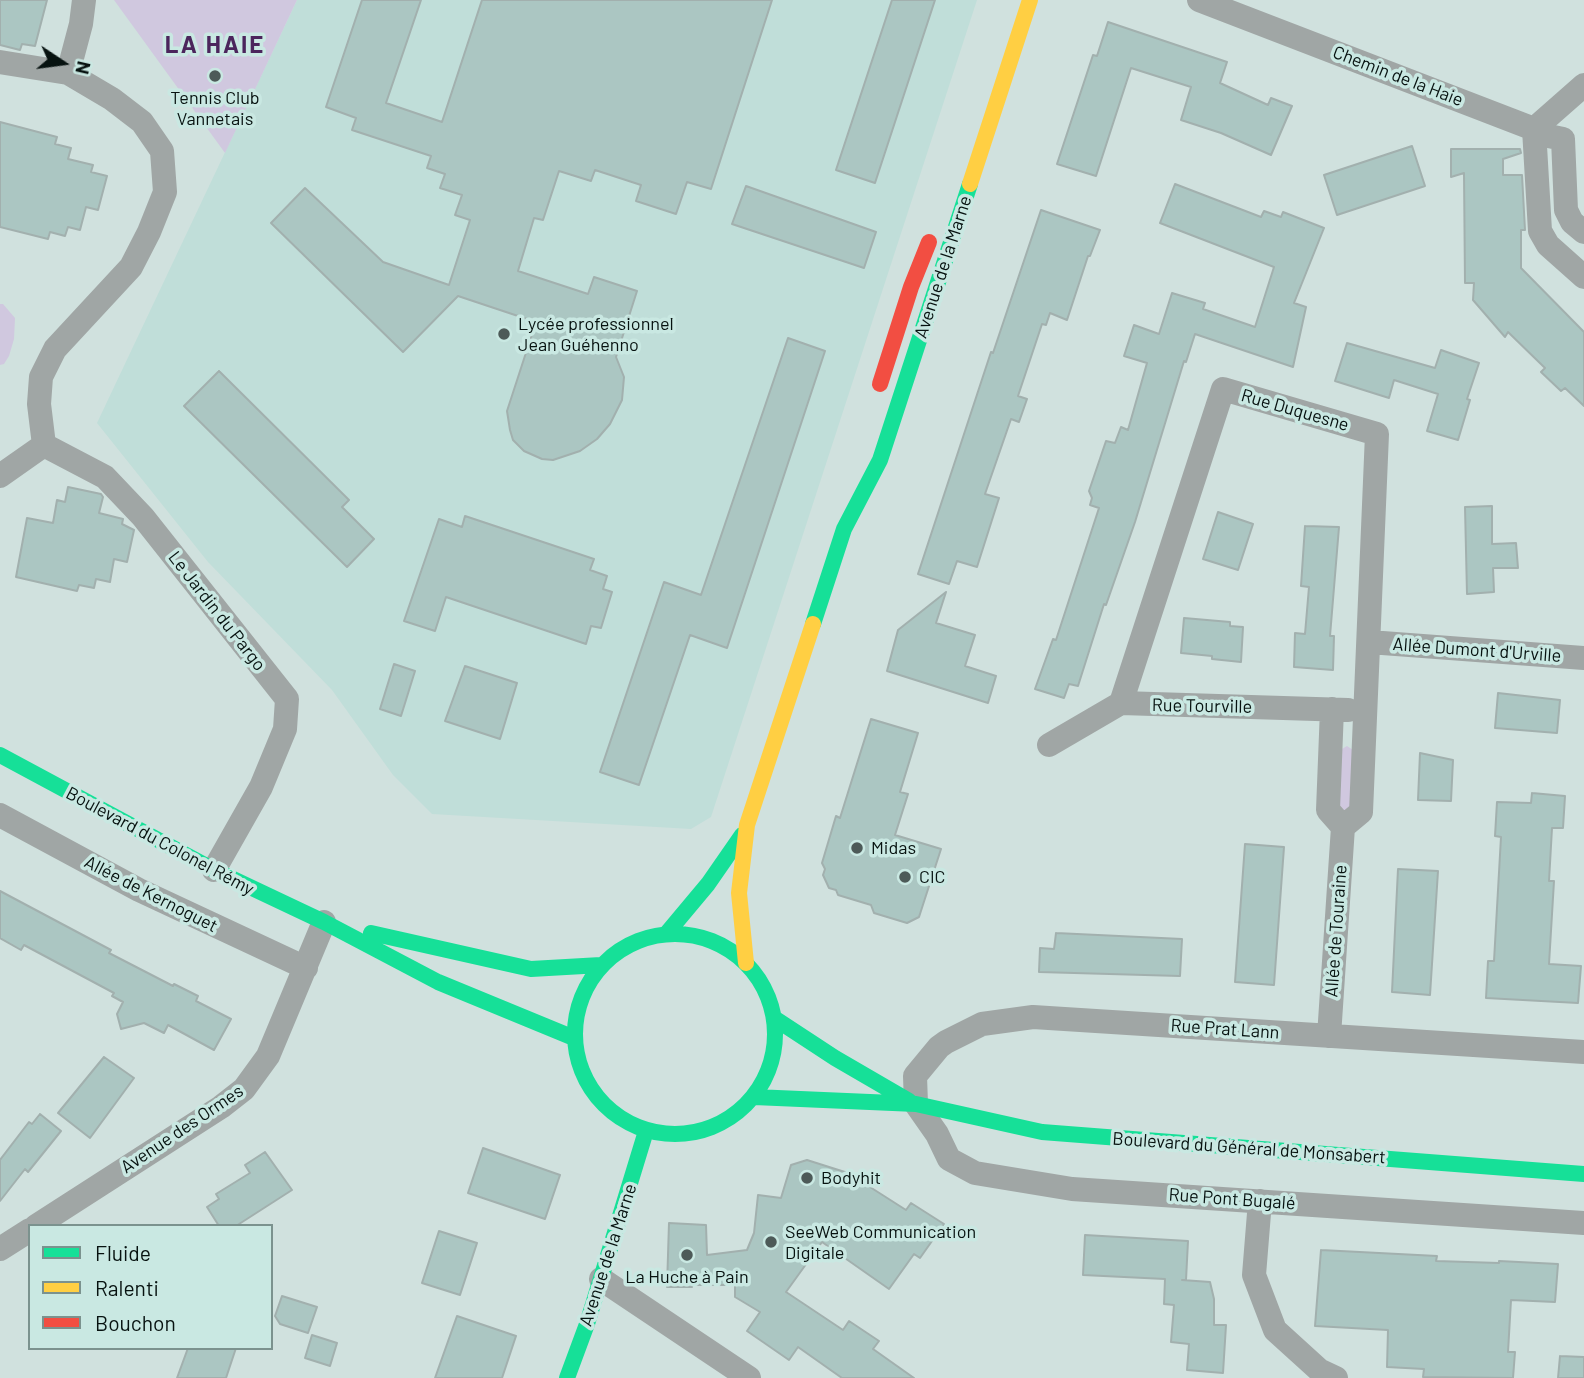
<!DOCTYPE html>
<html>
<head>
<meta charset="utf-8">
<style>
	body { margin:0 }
	#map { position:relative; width:1584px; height:1378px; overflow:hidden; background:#d0e1de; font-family:Barlow,sans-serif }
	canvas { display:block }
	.legend { position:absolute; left:28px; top:1224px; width:245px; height:126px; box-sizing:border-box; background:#c9e8e2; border:2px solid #7b928e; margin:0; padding:9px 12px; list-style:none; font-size:21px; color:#071210 }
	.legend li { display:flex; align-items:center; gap:14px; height:35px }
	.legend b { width:35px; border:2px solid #7b928e }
	.north { position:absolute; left:28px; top:28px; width:70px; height:70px; -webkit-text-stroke:5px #c9e8e2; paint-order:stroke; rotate:103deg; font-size:19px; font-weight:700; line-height:28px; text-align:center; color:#071210 }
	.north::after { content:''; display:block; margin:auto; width:24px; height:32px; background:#071210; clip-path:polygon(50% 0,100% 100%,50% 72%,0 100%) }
</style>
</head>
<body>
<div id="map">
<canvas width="1584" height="1378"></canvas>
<ul class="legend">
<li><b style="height:9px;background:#16e098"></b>Fluide</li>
<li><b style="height:9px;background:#ffcf43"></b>Ralenti</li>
<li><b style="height:9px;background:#f24e42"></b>Bouchon</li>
</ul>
<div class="north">N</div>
</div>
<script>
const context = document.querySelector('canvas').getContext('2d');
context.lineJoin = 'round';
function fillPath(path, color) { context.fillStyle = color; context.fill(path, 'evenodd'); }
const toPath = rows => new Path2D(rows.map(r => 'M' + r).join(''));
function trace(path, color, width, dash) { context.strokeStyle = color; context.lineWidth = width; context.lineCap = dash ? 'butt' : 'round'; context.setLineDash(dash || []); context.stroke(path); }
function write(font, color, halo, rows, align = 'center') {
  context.font = font + ' Barlow,sans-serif'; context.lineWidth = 7; context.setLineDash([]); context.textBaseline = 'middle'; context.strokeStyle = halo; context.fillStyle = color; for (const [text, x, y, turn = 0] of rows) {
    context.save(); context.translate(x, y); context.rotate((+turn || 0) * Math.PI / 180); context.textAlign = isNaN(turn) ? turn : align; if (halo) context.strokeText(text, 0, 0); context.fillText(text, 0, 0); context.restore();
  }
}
const built = toPath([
	[297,0,977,0,711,817,691,829,432,814,393,775,332,690,208,562,97,423]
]);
const green = toPath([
	[114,0,297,0,225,153],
	[0,304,3,304,15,318,14,339,9,356,4,364,0,365],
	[1347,746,1353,750,1350,808,1344,811,1339,807,1342,749]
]);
const building = toPath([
	[0,0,47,0,35,46,22,44,20,50,0,45,0,0],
	[362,0,421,0,386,103,442,122,482,0,772,0,711,189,687,182,676,214,636,201,641,185,595,170,591,181,559,171,543,220,534,218,518,271,588,294,594,277,637,291,616,357,624,377,622,400,610,424,597,439,580,451,553,460,542,459,524,451,513,440,510,430,507,411,536,322,458,296,403,352,271,223,305,188,383,262,449,285,470,220,455,215,462,195,440,188,445,174,427,168,431,156,352,130,356,118,326,107,362,0],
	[892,0,935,0,875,183,836,170,892,0],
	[1108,22,1227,62,1220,83,1268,105,1271,98,1292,106,1271,155,1221,133,1181,120,1191,87,1131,68,1096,176,1057,164,1093,55,1097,56,1108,22],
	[0,122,57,137,55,144,71,148,68,159,93,165,91,172,107,176,98,210,86,207,80,230,68,227,65,236,50,232,48,239,0,227,0,122],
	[1412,146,1425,186,1337,215,1324,175,1412,146],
	[1451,149,1520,149,1521,153,1503,159,1503,175,1522,175,1525,230,1521,230,1521,268,1584,332,1584,406,1565,388,1561,391,1541,372,1545,368,1508,332,1505,337,1473,300,1474,283,1465,283,1464,173,1451,177,1451,149],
	[1175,184,1261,217,1264,211,1281,217,1283,212,1324,228,1294,303,1306,307,1293,367,1195,334,1186,362,1184,361,1135,522,1106,605,1104,604,1078,686,1069,684,1064,698,1035,689,1053,639,1056,640,1099,508,1090,505,1092,498,1089,491,1106,441,1115,443,1121,427,1128,430,1147,363,1124,356,1134,325,1159,334,1172,293,1205,303,1203,309,1255,327,1274,267,1160,223,1175,184],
	[746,186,876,232,864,268,732,224,746,186],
	[1041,210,1100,230,1090,256,1088,256,1067,320,1050,313,1046,325,1042,324,1018,396,1027,399,1019,422,1011,419,985,494,999,498,977,567,957,561,949,584,918,574,991,352,993,353,1041,210],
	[788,338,825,351,727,648,690,635,639,785,600,772,664,582,701,595,788,338],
	[1347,343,1435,368,1441,350,1479,363,1467,399,1470,400,1458,440,1427,431,1438,394,1394,380,1389,398,1335,381,1347,343],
	[219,371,349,500,342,507,374,539,347,567,184,406,219,371],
	[68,487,101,494,103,497,99,513,123,519,122,524,134,530,127,562,114,559,110,582,96,579,94,588,79,585,77,591,16,577,27,518,53,523,57,500,65,502,68,487],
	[1492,506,1492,544,1516,543,1518,568,1493,568,1494,592,1467,594,1465,507,1492,506],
	[1218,512,1253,524,1238,570,1203,559,1218,512],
	[465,516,594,559,590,570,607,576,603,589,612,592,601,628,591,626,586,644,446,597,435,631,404,621,439,519,462,527,465,516],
	[1305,526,1339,527,1330,636,1334,636,1333,670,1294,667,1295,633,1305,634,1309,587,1301,586,1305,526],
	[946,592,936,623,975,635,965,666,996,676,988,703,887,671,898,630,946,592],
	[1184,618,1230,622,1230,626,1243,627,1241,662,1212,659,1212,656,1181,653,1184,618],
	[394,664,415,671,401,716,380,709,394,664],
	[465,666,517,683,500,739,445,721,465,666],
	[1498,693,1560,700,1557,733,1495,728,1498,693],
	[871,719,918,733,900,792,908,794,895,835,941,849,919,917,907,923,874,913,871,905,838,895,836,890,829,888,823,875,825,869,822,863,836,816,840,818,871,719],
	[1420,753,1453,760,1451,801,1418,800,1420,753],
	[1532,793,1565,796,1563,828,1552,828,1549,881,1554,881,1549,964,1581,966,1578,1003,1486,998,1488,961,1494,961,1501,837,1495,836,1497,802,1531,803,1532,793],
	[1245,844,1284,847,1274,985,1235,982,1245,844],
	[1398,869,1438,871,1430,995,1392,992,1398,869],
	[0,891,111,950,109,953,173,986,174,984,198,996,196,1001,231,1019,214,1050,168,1025,164,1033,144,1023,121,1029,117,1014,123,1002,112,996,114,993,24,945,21,950,0,938,0,891],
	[1056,933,1182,939,1180,976,1039,972,1040,948,1054,949,1056,933],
	[104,1057,134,1078,90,1138,58,1113,104,1057],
	[40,1114,61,1131,28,1172,25,1169,0,1201,0,1160,29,1122,32,1124,40,1114],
	[483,1148,560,1175,545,1219,468,1193,483,1148],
	[265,1152,292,1190,236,1226,219,1226,207,1207,219,1199,216,1194,250,1173,245,1165,265,1152],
	[807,1160,848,1173,906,1210,911,1203,944,1224,920,1258,914,1254,889,1289,822,1242,786,1292,843,1330,849,1321,879,1341,873,1349,914,1378,842,1378,798,1347,789,1360,747,1331,760,1312,735,1297,735,1285,692,1285,692,1287,667,1287,669,1223,706,1225,707,1255,747,1250,754,1233,758,1195,781,1198,791,1165,807,1160],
	[439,1231,477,1243,460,1295,422,1283,439,1231],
	[1085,1235,1188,1241,1186,1280,1182,1280,1210,1282,1214,1299,1214,1325,1226,1325,1223,1373,1187,1370,1189,1344,1171,1342,1174,1305,1164,1304,1165,1279,1083,1275,1085,1235],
	[1321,1250,1437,1256,1436,1261,1499,1263,1499,1261,1558,1264,1555,1302,1511,1300,1508,1352,1515,1352,1513,1378,1423,1377,1424,1369,1387,1367,1388,1330,1315,1326,1321,1250],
	[282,1296,317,1307,308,1333,280,1324,275,1316,282,1296],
	[457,1316,516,1336,502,1378,435,1378,457,1316],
	[312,1335,337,1343,330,1366,305,1358,312,1335],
	[188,1348,236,1348,226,1378,177,1378,188,1348],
	[1560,1356,1584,1357,1584,1378,1558,1378,1560,1356]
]);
const street = toPath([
	[1199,0,1534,129,1584,85],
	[0,62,68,73,112,99,142,122,162,151,165,192,149,232,131,267,55,349,41,377,39,404,44,445,105,477,143,517,287,699,285,729,261,787,214,870],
	[68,73,81,24,84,0],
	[1534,129,1540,231,1548,245,1584,277],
	[1534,133,1563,139,1566,210,1572,222,1584,232],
	[0,476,44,445],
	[1369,642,1584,658],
	[1121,703,1223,389,1377,434,1361,812,1343,827],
	[1049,745,1121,703,1348,710],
	[0,815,139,890,306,968],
	[1329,1036,1343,827,1328,810,1332,709],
	[1584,1052,1033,1017,982,1024,946,1042,939,1047,915,1076,916,1104,937,1134,949,1159,975,1173,1072,1189,1584,1223],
	[1260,1201,1254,1275,1275,1330,1319,1370,1336,1378],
	[36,1226,221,1107,244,1089,268,1056,324,922],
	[0,1249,30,1230],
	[601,1279,749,1378]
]);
const fast = toPath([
	[813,624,844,529,880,460,970,184],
	[0,755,214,870,324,922,438,982,574,1038],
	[371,933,531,969,601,965],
	[667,933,708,884,742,835],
	'575 1034a100 100 0 1 1 200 0a100 100 0 1 1-200 0Z',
	[774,1018,835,1058,909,1101],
	[754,1097,916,1104,1042,1132,1584,1174],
	[567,1378,587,1324,646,1131]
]);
const slow = toPath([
	[970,184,1030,0],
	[746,963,739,893,747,825,813,624]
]);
const jam = toPath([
	[880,384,911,287,929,242]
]);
const markers = [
	[215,76,7,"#4d5a58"],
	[504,334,7,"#4d5a58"],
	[857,848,7,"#4d5a58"],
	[905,877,7,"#4d5a58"],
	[807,1178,7,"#4d5a58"],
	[771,1242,7,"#4d5a58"],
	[687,1255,7,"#4d5a58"]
];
const streetNames = [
	["Chemin de la Haie",1398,76,21],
	["Avenue de la Marne",943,267,-72],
	["Rue Duquesne",1295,410,16],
	["Le Jardin du Pargo",217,611,52],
	["Allée Dumont d'Urville",1477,650,4],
	["Rue Tourville",1202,706,1],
	["Boulevard du Colonel Rémy",160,841,28],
	["Allée de Kernoguet",151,894,27],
	["Allée de Touraine",1336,931,-86],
	["Rue Prat Lann",1225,1029,4],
	["Avenue des Ormes",182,1129,-34],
	["Boulevard du Général de Monsabert",1249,1148,4],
	["Rue Pont Bugalé",1232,1199,4],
	["Avenue de la Marne",608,1255,-72]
];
const poiNames = [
	["Tennis Club",215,98,"center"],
	["Vannetais",215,119,"center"],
	["Lycée professionnel",518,324],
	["Jean Guéhenno",518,345],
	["Midas",871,848],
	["CIC",919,877],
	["Bodyhit",821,1178],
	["SeeWeb Communication",785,1232],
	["Digitale",785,1253],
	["La Huche à Pain",687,1277,"center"]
];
const districtNames = [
	["LA HAIE",215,45]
];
fillPath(built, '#c0ded9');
fillPath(green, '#d0c8df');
fillPath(building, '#abc6c2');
trace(building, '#a2b0ae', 2);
trace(street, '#a0a6a5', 24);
trace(fast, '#16e098', 16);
trace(slow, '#ffcf43', 16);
trace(jam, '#f24e42', 16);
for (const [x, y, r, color] of markers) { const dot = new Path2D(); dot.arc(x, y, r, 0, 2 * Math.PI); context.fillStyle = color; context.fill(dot); trace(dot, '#c9e8e2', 2.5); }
write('18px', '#071210', '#c9e8e2', streetNames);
write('18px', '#071210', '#c9e8e2', poiNames, 'left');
context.letterSpacing = '2px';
write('bold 24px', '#4b255c', '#c9e8e2', districtNames);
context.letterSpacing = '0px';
</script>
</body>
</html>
